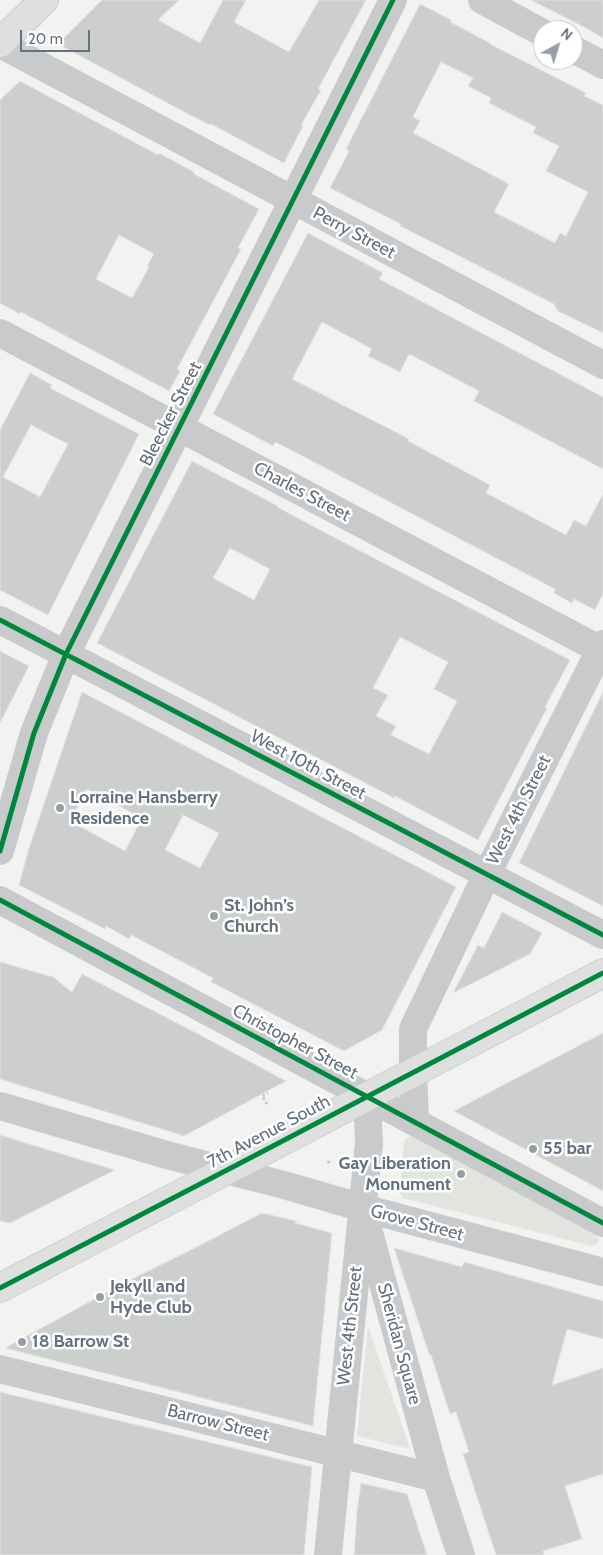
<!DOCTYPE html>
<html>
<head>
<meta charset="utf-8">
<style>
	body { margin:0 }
	#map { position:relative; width:603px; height:1555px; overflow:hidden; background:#f2f3f1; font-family:Cabin,sans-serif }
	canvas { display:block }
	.north { position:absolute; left:533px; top:20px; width:50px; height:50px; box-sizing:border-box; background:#fff; border:1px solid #c1c7cc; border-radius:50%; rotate:39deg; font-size:14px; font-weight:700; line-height:20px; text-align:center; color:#64727f }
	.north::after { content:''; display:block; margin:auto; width:18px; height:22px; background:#969fa7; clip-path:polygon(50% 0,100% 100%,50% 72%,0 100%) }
	.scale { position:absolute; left:20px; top:30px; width:70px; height:22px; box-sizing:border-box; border:2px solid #64727f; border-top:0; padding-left:6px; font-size:15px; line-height:18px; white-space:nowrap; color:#64727f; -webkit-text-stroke:4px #fff; paint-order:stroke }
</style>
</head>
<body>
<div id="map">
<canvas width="603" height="1555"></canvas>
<div class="north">N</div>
<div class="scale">20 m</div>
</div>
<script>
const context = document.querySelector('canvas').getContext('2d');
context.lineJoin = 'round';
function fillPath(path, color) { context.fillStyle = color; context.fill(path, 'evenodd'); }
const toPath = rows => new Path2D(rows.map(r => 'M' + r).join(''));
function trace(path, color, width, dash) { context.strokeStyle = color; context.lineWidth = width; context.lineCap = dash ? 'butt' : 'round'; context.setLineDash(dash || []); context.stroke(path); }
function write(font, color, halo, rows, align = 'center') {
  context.font = font + ' Cabin,sans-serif'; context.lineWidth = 5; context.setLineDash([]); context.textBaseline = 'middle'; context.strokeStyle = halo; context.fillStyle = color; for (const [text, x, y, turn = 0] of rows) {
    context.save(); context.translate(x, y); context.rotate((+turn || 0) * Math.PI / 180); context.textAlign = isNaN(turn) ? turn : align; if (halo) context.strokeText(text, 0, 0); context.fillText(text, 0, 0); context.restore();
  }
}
const green = toPath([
	[411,1136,595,1234,599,1239,598,1243,594,1246,588,1245,403,1198,400,1193,404,1141,408,1137],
	[368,1325,410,1449,357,1436]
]);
const building = toPath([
	[102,0,179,0,158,20,200,43,223,0,246,0,234,22,289,52,319,0,366,0,318,89,321,90,301,125,303,126,284,163,211,124,210,125,188,114,58,44,102,0],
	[531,0,603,0,603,38,586,28,531,0],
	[420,4,451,20,450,22,490,43,490,44,586,93,584,96,603,105,603,333,558,311,554,304,400,226,401,224,330,188,349,151,346,149,420,4],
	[441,62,473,78,468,86,491,98,489,103,536,127,533,133,559,146,546,171,588,192,566,236,560,233,555,243,494,212,509,184,413,133,420,121,413,117,441,62],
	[20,81,158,155,159,153,194,172,194,174,259,209,238,248,241,249,177,369,180,371,169,391,21,312,20,314,0,303,0,100,20,81],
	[119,235,154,254,147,266,149,267,132,298,96,279,119,235],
	[308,233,383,273,379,279,603,397,603,469,474,401,479,391,430,365,409,354,400,372,368,356,372,349,322,322,292,379,409,439,408,441,490,485,486,493,566,535,574,520,586,526,603,494,603,594,595,610,574,599,572,603,554,593,555,589,293,451,275,442,273,446,213,414,308,233],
	[30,373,52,385,50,388,139,434,48,615,0,590,0,430,30,373],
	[31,425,68,444,40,497,3,477,31,425],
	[192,461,278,506,277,507,320,530,570,660,545,707,547,708,478,840,395,796,394,798,354,777,97,643,192,461],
	[230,548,270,569,254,600,213,578,230,548],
	[400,637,448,662,434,689,457,701,429,754,391,735,396,726,376,716,388,695,373,688,400,637],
	[0,651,29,666,0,723,0,651],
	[82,692,456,887,382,1030,344,1051,211,982,213,978,131,935,129,939,106,926,105,929,19,885,29,848,82,692],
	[87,789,142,818,125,851,70,821,87,789],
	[183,815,219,833,200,868,165,850,183,815],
	[603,692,603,906,519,863,603,692],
	[502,912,542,933,530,954,453,993,478,945,484,948,502,912],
	[0,962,53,977,72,992,82,974,200,1035,286,1081,184,1136,0,1079,0,962],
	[603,1033,603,1191,454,1111,509,1082,603,1033],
	[0,1135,29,1144,115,1170,10,1223,0,1221,0,1135],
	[262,1213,296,1221,295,1223,332,1233,313,1426,5,1348,122,1284,191,1250,262,1213],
	[394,1248,462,1267,464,1262,603,1301,603,1339,567,1329,552,1385,603,1368,603,1474,565,1486,582,1539,543,1551,544,1555,496,1555,463,1454,469,1452,456,1412,450,1414,431,1355,429,1354,394,1248],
	[0,1392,312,1467,304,1555,0,1555,0,1392],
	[361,1483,407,1494,427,1555,354,1555,357,1511,361,1483]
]);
const path = toPath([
	[267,1104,262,1096,268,1093],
	[328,1161,330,1164]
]);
const minor = toPath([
	[482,0,543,33],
	[0,44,603,365],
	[573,49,603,65],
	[0,333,603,651],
	[0,620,603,935],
	[0,851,34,733,66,654,393,0],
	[0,900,603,1223],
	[0,1106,167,1155,284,1185,363,1208,603,1272],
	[415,1122,413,1072,413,1029,487,874,603,644],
	[367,1225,436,1478,461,1555],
	[0,1369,436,1478],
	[328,1555,369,1143,367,1097]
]);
const major = toPath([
	[0,43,44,0],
	[0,1288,252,1157,603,973]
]);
const cycleway = toPath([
	[0,620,603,935],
	[0,851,34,733,66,654,393,0],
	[0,900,603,1223],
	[0,1288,252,1157,603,973]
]);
const markers = [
	[60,808,5,"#969fa7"],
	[214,916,5,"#969fa7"],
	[533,1149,5,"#969fa7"],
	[461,1174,5,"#969fa7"],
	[100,1297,5,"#969fa7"],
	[22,1342,5,"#969fa7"]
];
const streetNames = [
	["Perry Street",354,233,28],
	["Bleecker Street",171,414,-63],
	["Charles Street",302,492,28],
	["West 10th Street",308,765,28],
	["West 4th Street",519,810,-63],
	["Christopher Street",295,1042,28],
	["7th Avenue South",269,1132,-28],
	["Grove Street",417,1223,15],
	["West 4th Street",350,1326,-84],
	["Sheridan Square",399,1344,75],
	["Barrow Street",218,1423,14]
];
const poiNames = [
	["Lorraine Hansberry",70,798],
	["Residence",70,819],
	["St. John’s",224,906],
	["Church",224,927],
	["55 bar",543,1149],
	["Gay Liberation",451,1164,"right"],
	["Monument",451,1185,"right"],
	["Jekyll and",110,1287],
	["Hyde Club",110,1308],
	["18 Barrow St",32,1342]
];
fillPath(green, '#e2e5df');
fillPath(building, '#cdcece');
trace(building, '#e2e2e0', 1);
trace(major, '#cecfcf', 30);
trace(path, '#c7c8c7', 3, [2.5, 2.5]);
trace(minor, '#c8cacb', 28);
trace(major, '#dedfdf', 28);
trace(cycleway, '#00873e', 5);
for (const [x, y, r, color] of markers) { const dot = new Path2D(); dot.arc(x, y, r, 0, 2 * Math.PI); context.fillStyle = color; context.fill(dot); trace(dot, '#fff', 2); }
write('18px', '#64727f', '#fff', streetNames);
write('bold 18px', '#64727f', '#fff', poiNames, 'left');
</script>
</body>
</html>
